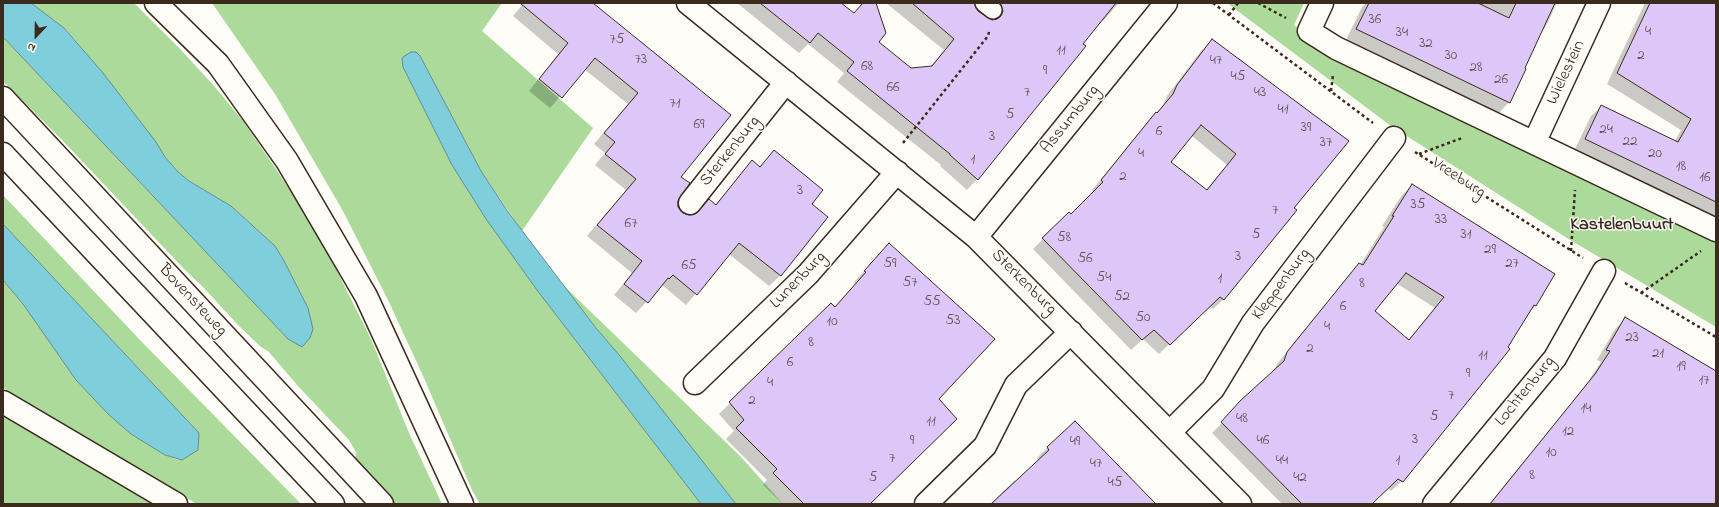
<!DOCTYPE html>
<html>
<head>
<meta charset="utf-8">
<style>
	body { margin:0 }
	#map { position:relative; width:1719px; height:507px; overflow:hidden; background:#fdfcf7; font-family:"Indie Flower",sans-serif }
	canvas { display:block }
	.frame { position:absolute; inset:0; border:4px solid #3b2a1e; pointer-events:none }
	.north { position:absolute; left:16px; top:16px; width:40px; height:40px; -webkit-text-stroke:3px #fdfcf7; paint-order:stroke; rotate:202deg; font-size:11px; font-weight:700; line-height:16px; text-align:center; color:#3b2a1e }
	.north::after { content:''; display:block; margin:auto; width:14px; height:18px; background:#3b2a1e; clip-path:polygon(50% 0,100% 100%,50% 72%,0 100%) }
</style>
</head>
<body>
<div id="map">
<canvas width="1719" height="507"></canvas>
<div class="frame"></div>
<div class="north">N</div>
</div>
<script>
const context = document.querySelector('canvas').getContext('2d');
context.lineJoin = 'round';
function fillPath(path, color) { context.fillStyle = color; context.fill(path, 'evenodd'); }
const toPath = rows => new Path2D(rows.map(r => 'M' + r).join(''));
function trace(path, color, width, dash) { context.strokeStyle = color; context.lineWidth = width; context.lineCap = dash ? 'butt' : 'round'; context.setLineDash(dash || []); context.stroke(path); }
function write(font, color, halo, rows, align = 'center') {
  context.font = font + ' "Indie Flower",sans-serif'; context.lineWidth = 3; context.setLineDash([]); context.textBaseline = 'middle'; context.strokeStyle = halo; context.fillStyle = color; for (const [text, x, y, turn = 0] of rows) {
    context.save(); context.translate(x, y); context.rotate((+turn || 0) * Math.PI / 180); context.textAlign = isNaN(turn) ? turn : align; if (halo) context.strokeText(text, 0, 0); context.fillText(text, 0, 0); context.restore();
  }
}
const green = toPath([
	[31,3,134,3,181,50,215,87,243,121,276,169,303,211,332,261,371,339,409,433,442,504,394,504,367,477,355,461,356,452,349,440,297,385,269,352,261,347,241,328,201,285,186,271,62,140,3,81,3,37,288,339,308,308,283,259,275,246,231,206,189,181,178,172,165,157,128,105,74,39,64,28],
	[212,3,502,3,482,31,593,128,522,231,481,171,420,56,412,85,452,165,486,219,537,290,701,504,480,504,472,490,424,378,388,300,343,211,275,94],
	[1227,3,1304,3,1294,25,1345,61,1716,238,1716,327,1567,238,1391,126],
	[3,195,139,339,301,504,197,504,15,397,3,387,3,280,23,304,76,380,108,414,131,434,165,455,176,459,182,460,198,450,199,433,3,224],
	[560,282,741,457,783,504,736,504],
	[3,406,160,504,3,504]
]);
const water = toPath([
	[3,3,31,3,64,28,103,73,156,142,165,157,178,172,189,181,231,206,275,246,283,259,308,308,313,329,310,338,302,347,288,339,3,37,3,3],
	[411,52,416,52,420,56,481,171,508,212,596,328,620,356,736,504,701,504,537,290,486,219,452,165,403,67,402,59,403,57,411,52],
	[3,224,199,433,198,450,182,460,165,455,131,434,108,414,76,380,23,304,3,280,3,224]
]);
const shadow = toPath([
	[524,3,592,3,730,115,680,177,677,201,677,208,681,213,688,216,694,216,715,205,752,162,759,167,774,152,811,204,827,217,780,276,769,286,729,254,686,305,662,285,636,313,614,295,632,273,587,236,626,190,595,165,605,153,594,144,628,104,584,69,550,108,529,91,558,54,513,16],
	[737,3,839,3,853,14,863,3,875,3,877,43,911,70,930,67,944,50,886,3,947,3,993,21,990,3,1119,3,1103,21,1101,20,977,179,967,190,940,166,941,165,837,82,844,73,808,44,799,53],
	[1366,3,1557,3,1545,28,1539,34,1509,102,1499,113,1346,40,1362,7],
	[1645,3,1716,3,1716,217,1575,149,1591,116,1602,106,1675,141,1681,130,1607,84],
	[1212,40,1293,208,1224,299,1213,309,1209,306,1159,354,1143,339,1131,350,1033,249,1069,213,1071,215,1094,193,1092,190,1146,124,1163,105,1167,96,1201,51],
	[1191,135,1227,165,1206,190,1169,162],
	[1412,185,1554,275,1535,306,1529,313,1402,481,1391,491,1387,488,1371,504,1282,504,1212,433,1274,371,1277,364,1349,275,1360,265,1384,227,1382,226,1402,195],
	[1396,283,1435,308,1408,340,1373,311],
	[879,255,938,399,869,504,783,504,763,485,767,480,726,439,734,431,719,414,831,304,834,308,856,283,854,282],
	[1626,318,1716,372,1716,495,1708,504,1489,504,1585,386,1601,362,1597,360,1615,329],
	[1048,447,1155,504,990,504,1015,480,1016,482,1039,461,1037,458]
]);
const building = toPath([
	[520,3,593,3,731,115,681,177,690,183,678,201,678,207,683,213,689,215,695,214,709,199,716,205,752,160,760,167,774,150,823,190,812,204,828,217,781,276,739,243,697,295,673,275,669,279,668,278,648,303,624,284,642,261,597,225,636,179,605,154,615,142,604,133,638,93,595,58,562,98,539,79,568,43,520,3],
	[760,3,841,3,854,13,863,3,876,3,886,33,879,42,911,68,932,66,954,39,912,3,974,3,978,11,992,20,997,19,1001,16,1003,11,1000,3,1116,3,1083,44,1086,46,978,180,950,155,950,154,847,71,854,62,818,33,810,43,760,3],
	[1369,3,1478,3,1509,18,1516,3,1555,3,1525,68,1526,69,1510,103,1356,29,1369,3],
	[1650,3,1716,3,1716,202,1585,139,1601,105,1678,142,1691,119,1617,73,1650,3],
	[1212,39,1349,141,1294,208,1297,210,1224,300,1220,297,1170,345,1154,330,1142,340,1042,238,1069,212,1071,214,1103,182,1101,180,1156,112,1157,113,1173,94,1177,85,1212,39],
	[1201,125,1236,154,1207,190,1171,162,1201,125],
	[1412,184,1555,274,1536,306,1534,305,1508,347,1510,349,1403,482,1398,479,1372,504,1302,504,1221,422,1240,401,1284,361,1287,352,1359,263,1363,265,1394,216,1392,216,1412,184],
	[1406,273,1444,297,1409,340,1375,311,1406,273],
	[889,243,995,339,939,399,957,419,870,504,804,504,773,473,777,469,736,428,744,420,729,402,831,303,835,307,866,272,864,271,889,243],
	[1625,317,1716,371,1716,504,1490,504,1595,374,1610,351,1606,350,1625,317],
	[1075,421,1156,504,991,504,1049,450,1047,447,1075,421]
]);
const path = toPath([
	[1213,3,1373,123],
	[1258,3,1286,18],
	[1229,15,1238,3],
	[1331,91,1333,75],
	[903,143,988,36,989,32],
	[1415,152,1583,258],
	[1419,154,1462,138],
	[1571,251,1575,190],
	[1625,283,1716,337],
	[1641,293,1701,251]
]);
const lane = toPath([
	[984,3,993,10]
]);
const street = toPath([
	[688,3,976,237,1240,504],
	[1322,3,1309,31,1336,48,1716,230],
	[1534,143,1599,3],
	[690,203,786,82],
	[976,237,1166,3],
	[695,383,808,274,897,172],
	[1170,432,1213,389,1253,323,1394,138],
	[926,504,985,446,1016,385,1071,332],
	[1434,504,1555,358,1604,271]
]);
const secondary = toPath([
	[156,3,218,64,287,161,366,296,462,504],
	[3,98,382,504],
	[3,154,333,504],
	[3,402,176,504]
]);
const numberNames = [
	["36",1375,21],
	["4",1648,33],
	["34",1402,34],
	["75",617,41],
	["32",1426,45],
	["11",1061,52],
	["30",1451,57],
	["2",1641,57],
	["73",641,61],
	["47",1216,62],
	["68",867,68],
	["28",1476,69],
	["9",1045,72],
	["45",1238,78],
	["26",1501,81],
	["66",893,89],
	["7",1027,94],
	["43",1260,94],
	["71",675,105],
	["41",1283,111],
	["5",1010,116],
	["69",699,126],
	["39",1306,129],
	["24",1606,131],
	["6",1159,133],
	["3",992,138],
	["22",1630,143],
	["37",1326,144],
	["4",1141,155],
	["20",1655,155],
	["1",973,161],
	["18",1681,168],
	["2",1123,178],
	["16",1705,179],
	["3",800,192],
	["35",1418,206],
	["7",1275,212],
	["33",1441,221],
	["67",631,225],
	["5",1256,236],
	["31",1466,236],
	["58",1064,239],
	["29",1490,251],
	["3",1238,258],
	["56",1085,260],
	["59",890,265],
	["27",1512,265],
	["65",689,267],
	["54",1104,279],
	["1",1220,280],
	["57",910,284],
	["8",1362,285],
	["52",1122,298],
	["55",932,303],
	["6",1343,308],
	["50",1143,319],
	["53",953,322],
	["10",832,323],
	["4",1327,328],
	["23",1632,339],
	["8",811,344],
	["2",1310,350],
	["21",1658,355],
	["11",1483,357],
	["6",790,364],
	["19",1681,368],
	["9",1468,375],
	["17",1704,382],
	["4",770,384],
	["7",1451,397],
	["2",752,402],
	["14",1586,410],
	["5",1434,418],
	["48",1242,420],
	["11",931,423],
	["12",1568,433],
	["3",1415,441],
	["9",912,442],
	["46",1263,442],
	["49",1075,443],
	["10",1551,454],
	["7",892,460],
	["44",1282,462],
	["1",1398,462],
	["47",1096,465],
	["8",1532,477],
	["5",873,479],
	["42",1300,479],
	["45",1115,484]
];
const streetNames = [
	["Wielestein",1567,73,-65],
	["Assumburg",1071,120,-51],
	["Sterkenburg",731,152,-51],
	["Vreeburg",1458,179,33],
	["Lunenburg",799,281,-46],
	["Sterkenburg",1023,283,45],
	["Kleppenburg",1282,285,-53],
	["Bovensteweg",192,301,47],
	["Lochtenburg",1526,392,-51]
];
const neighbourhoodNames = [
	["Kastelenbuurt",1622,226]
];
fillPath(green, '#abda9a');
fillPath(water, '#7fcedc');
trace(water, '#648c90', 1);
fillPath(shadow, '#0003');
fillPath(building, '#dcc7f8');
trace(building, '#3b2a1e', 1);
trace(lane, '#3b2a1e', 20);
trace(street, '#3b2a1e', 25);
trace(secondary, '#3b2a1e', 25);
trace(path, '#3b2a1e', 2.5, [3, 3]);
trace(lane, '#fdfcf7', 17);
trace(street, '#fdfcf7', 22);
trace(secondary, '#fdfcf7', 22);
write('15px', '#635154', null, numberNames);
write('17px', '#3b2a1e', '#fdfcf7', streetNames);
write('bold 18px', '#3b2a1e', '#fdfcf7', neighbourhoodNames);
</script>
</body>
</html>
